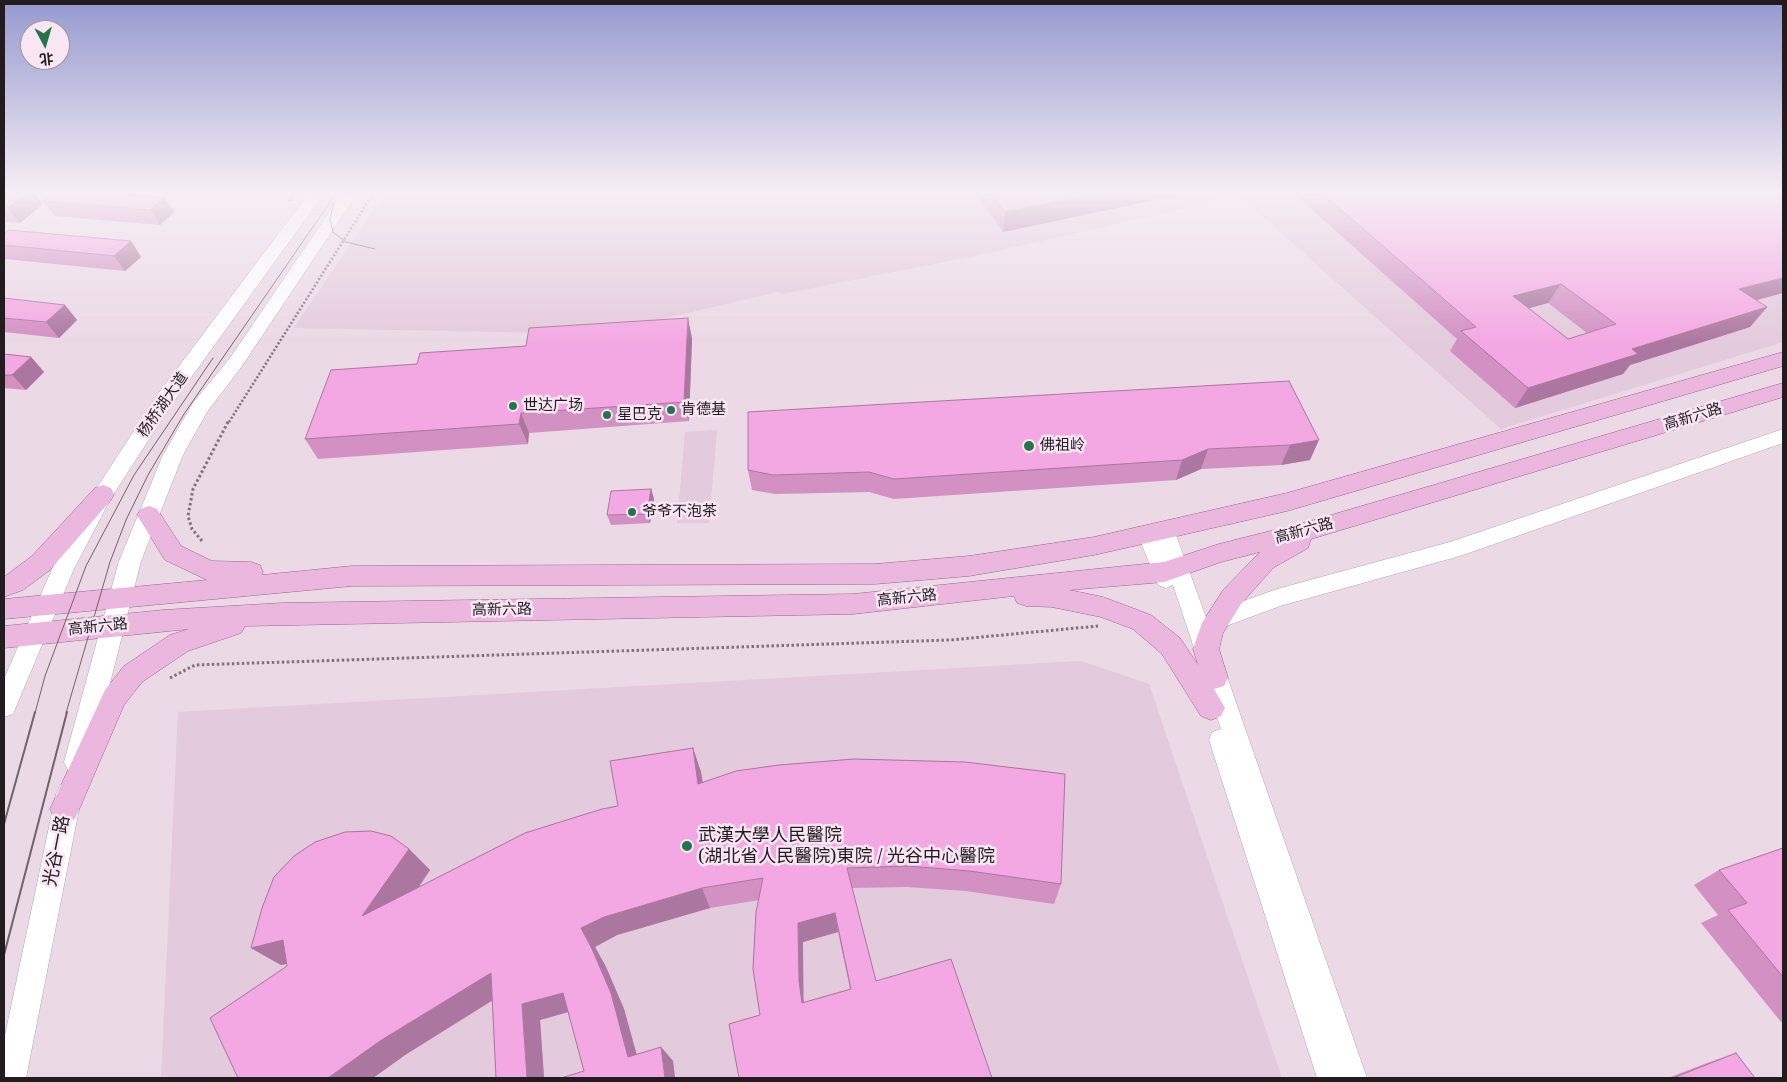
<!DOCTYPE html>
<html>
<head>
<meta charset="utf-8">
<style>
	body { margin:0 }
	#map { position:relative; width:1787px; height:1082px; overflow:hidden; background:#ebd9e6; font-family:"Noto Serif","Noto Sans SC",serif }
	canvas { display:block }
	.frame { position:absolute; inset:0; border:5px solid #221c21; pointer-events:none }
	.north { position:absolute; left:20px; top:20px; width:50px; height:50px; box-sizing:border-box; background:#f8e6f3; border:1px solid #a2959f; border-radius:50%; rotate:174deg; font-size:14px; font-weight:700; line-height:20px; text-align:center; color:#221c21 }
	.north::after { content:''; display:block; margin:auto; width:18px; height:22px; background:#227649; clip-path:polygon(50% 0,100% 100%,50% 72%,0 100%) }
</style>
</head>
<body>
<div id="map">
<canvas width="1787" height="1082"></canvas>
<div class="frame"></div>
<div class="north">北</div>
</div>
<script>
const context = document.querySelector('canvas').getContext('2d');
context.lineJoin = 'round';
function fillPath(path, color) { context.fillStyle = color; context.fill(path, 'evenodd'); }
const toPath = rows => new Path2D(rows.map(r => 'M' + r).join(''));
function trace(path, color, width, dash) { context.strokeStyle = color; context.lineWidth = width; context.lineCap = dash ? 'butt' : 'round'; context.setLineDash(dash || []); context.stroke(path); }
function write(font, color, halo, rows, align = 'center') {
  context.font = font + ' "Noto Serif","Noto Sans SC",serif'; context.lineWidth = 5; context.setLineDash([]); context.textBaseline = 'middle'; context.strokeStyle = halo; context.fillStyle = color; for (const [text, x, y, turn = 0] of rows) {
    context.save(); context.translate(x, y); context.rotate((+turn || 0) * Math.PI / 180); context.textAlign = isNaN(turn) ? turn : align; if (halo) context.strokeText(text, 0, 0); context.fillText(text, 0, 0); context.restore();
  }
}
const built = toPath([
	[386,192,1224,192,1216,199,1195,205,1193,207,975,256,782,294,778,292,555,344,547,333,294,328],
	[1235,192,1783,192,1783,342,1501,429],
	[717,430,709,523,677,523,685,432],
	[1081,661,1149,684,1282,1078,161,1078,178,712]
]);
const pathFar1 = toPath([
	[289,201,296,192],
	[229,422,374,192]
]);
const path = toPath([
	[202,541,192,529,188,516,193,489,229,420],
	[170,678,195,665,950,640,1098,626]
]);
const secondary = toPath([
	[310,192,325,192,172,404,111,498,74,569,13,714,4,717,4,679,52,569,96,489,158,394,310,192],
	[343,192,358,192,242,366,207,412,183,455,141,561,90,762,86,770,77,774,68,770,64,762,119,561,163,455,193,403,230,358,343,192],
	[1783,429,1783,443,1460,556,1280,606,1218,629,1210,627,1208,622,1367,1078,1317,1078,1209,740,1212,732,1221,729,1173,585,1166,588,1158,585,1138,535,1142,529,1149,527,1155,529,1158,524,1165,522,1172,524,1207,620,1210,613,1277,589,1450,542,1783,429],
	[69,782,78,785,82,794,26,1078,4,1078,4,1040,56,794,60,785,69,782]
]);
const primary = toPath([
	[1783,352,1783,366,1287,511,1094,555,969,576,875,584,352,586,4,619,4,599,207,580,165,560,137,515,141,509,149,506,157,509,181,546,212,561,251,562,260,565,263,572,262,575,352,566,875,564,969,556,1094,537,1287,493,1783,352],
	[1783,383,1783,397,1311,539,1308,548,1273,568,1241,604,1223,633,1219,649,1228,678,1224,686,1214,689,1225,708,1221,716,1211,720,1201,716,1162,654,1133,629,1101,617,1052,607,1026,606,1017,603,1014,596,853,614,245,626,241,633,188,651,142,682,124,705,75,819,65,823,55,819,50,809,105,690,124,666,170,635,189,629,4,648,4,626,163,610,282,603,853,594,1164,562,1219,544,1314,520,1783,383],
	[1260,552,1223,590,1202,623,1193,649,1198,665,1180,638,1151,615,1103,597,1069,590,1164,582,1221,562,1260,552],
	[103,485,111,488,114,494,111,500,50,570,23,590,4,597,4,577,32,556,95,488,103,485]
]);
const tramFar1 = toPath([
	[334,202,330,219,333,232,346,242,375,249],
	[35,713,45,676,86,566,134,475,213,358],
	[66,713,110,562,126,520,148,475,184,414,337,192]
]);
const tram = toPath([
	[4,824,35,712],
	[4,955,67,712]
]);
const wall = toPath([
	[4,192,43,204,20,223,4,222],
	[974,192,1192,192,1003,232],
	[1292,192,1783,192,1756,300,1767,307,1750,327,1630,365,1623,374,1515,408,1450,351,1457,339],
	[1548,303,1587,333,1568,339,1529,308],
	[164,197,174,212,160,225,55,216,43,201],
	[4,234,131,241,141,257,125,271,4,259],
	[4,298,65,305,77,320,59,338,4,332],
	[692,338,689,421,529,433,528,444,318,459,305,439,417,364],
	[4,354,31,357,44,372,26,390,4,388],
	[1289,381,1310,460,1281,465,1201,469,1176,480,894,499,869,492,775,494,752,490,748,470],
	[651,489,654,499,650,523,611,525,607,515],
	[693,748,701,772,703,783,736,771,779,765,854,759,965,762,1065,774,1061,884,1054,904,966,891,907,887,852,888,876,981,951,959,992,1078,739,1078,729,1024,760,1015,753,969,756,912,759,900,710,908,617,935,595,947,606,967,624,1009,637,1055,661,1047,673,1061,675,1078,561,1078,584,1071,568,1012,540,1020,544,1078,496,1078,492,1001,405,1055,373,1078,238,1078,210,1018,287,966,287,964,281,965,251,948,262,908,274,877,294,856,315,842,345,832,371,831,391,836,409,849,430,870,419,887,525,833,602,809,618,806,610,761],
	[838,932,850,989,804,1002,803,942],
	[1783,848,1783,1021,1781,1022,1701,923,1718,915,1694,885,1719,870],
	[1736,1053,1755,1078,1668,1078,1707,1063]
]);
const shadedWall = toPath([
	[28,192,34,192,43,204,20,223,8,208],
	[1103,192,1192,192,1003,232,1005,212],
	[164,197,174,212,160,225,150,210],
	[131,241,141,257,125,271,114,256],
	[1783,278,1783,293,1724,309,1739,289],
	[1561,284,1548,303,1501,316,1513,296],
	[65,305,77,320,59,338,46,322],
	[1767,307,1750,327,1630,365,1623,374,1515,408,1528,388,1632,349],
	[688,318,692,338,689,421,684,402],
	[31,357,44,372,26,390,12,375],
	[521,413,529,433,528,444,519,424],
	[1319,440,1310,460,1281,465,1290,445],
	[1208,449,1201,469,1176,480,1182,460],
	[651,489,654,499,650,523,647,514],
	[693,748,701,772,706,807,698,784],
	[409,849,430,870,386,935,362,916],
	[702,888,710,908,617,935,595,947,606,967,624,1009,641,1071,628,1057,581,928,604,917],
	[835,913,838,932,803,942,803,998,806,1019,802,1003,799,981,798,923],
	[283,940,311,958,281,965,251,948],
	[491,973,510,989,405,1055,373,1078,328,1078,380,1041],
	[563,993,579,1009,540,1020,544,1078,527,1078,522,1004],
	[661,1047,673,1061,675,1078,665,1078]
]);
const building = toPath([
	[4,192,28,192,8,208,4,208,4,192],
	[55,192,95,192,164,197,150,210,43,201,55,192],
	[990,192,1103,192,1005,212,990,192],
	[1321,192,1783,192,1783,278,1739,289,1767,307,1632,349,1638,354,1528,388,1461,331,1476,327,1321,192],
	[1561,284,1616,324,1568,339,1513,296,1561,284],
	[8,230,131,241,114,256,4,245,4,234,8,230],
	[4,298,65,305,46,322,4,318,4,298],
	[688,318,684,402,521,413,519,424,305,439,331,370,417,364,420,353,526,346,529,328,688,318],
	[4,354,31,357,12,375,4,375,4,354],
	[1289,381,1319,440,1290,445,1208,449,1182,460,894,479,869,472,773,475,748,470,748,412,1289,381],
	[651,489,647,514,607,515,611,491,651,489],
	[693,748,698,784,736,771,779,765,854,759,965,762,1065,774,1061,884,970,871,908,866,847,868,876,981,951,959,992,1078,739,1078,729,1024,760,1015,753,969,756,912,763,878,702,888,604,917,581,928,592,949,611,993,628,1057,661,1047,665,1078,561,1078,584,1071,563,993,522,1004,527,1078,496,1078,491,973,380,1041,328,1078,238,1078,210,1018,287,966,283,940,251,948,262,908,274,877,294,856,315,842,345,832,371,831,391,836,409,849,362,916,525,833,602,809,618,806,610,761,693,748],
	[835,913,851,989,802,1003,799,981,798,923,835,913],
	[1783,848,1783,977,1728,910,1747,903,1719,870,1783,848],
	[1736,1053,1755,1078,1673,1078,1736,1053]
]);
const markers = [
	[513,406,5,"#227649"],
	[671,410,5,"#227649"],
	[607,415,5,"#227649"],
	[1029,446,6,"#227649"],
	[632,512,5,"#227649"],
	[687,846,6,"#227649"]
];
const streetNames = [
	["杨桥湖大道",163,405,-55],
	["高新六路",1693,417,-17],
	["高新六路",1304,531,-15],
	["高新六路",907,598,-6],
	["高新六路",502,610,-1],
	["高新六路",98,627,-6]
];
const poiNames = [
	["世达广场",523,406],
	["肯德基",681,410],
	["星巴克",617,415],
	["佛祖岭",1040,446],
	["爷爷不泡茶",642,512]
];
const nearPoinames = [
	["武漢大學人民醫院",698,836],
	["(湖北省人民醫院)東院 / 光谷中心醫院",698,857]
];
const nearStreetnames = [
	["光谷一路",57,851,-79]
];
fillPath(built, '#e3cadc');
trace(secondary, '#b7a6b3', 1);
trace(primary, '#9c628f', 1);
trace(pathFar1, '#7e727b', 2.5, [2, 2]);
trace(path, '#7e727b', 3, [2.5, 2.5]);
fillPath(secondary, '#fff');
fillPath(primary, '#ebb7df');
trace(tramFar1, '#6f646c', 1);
trace(tram, '#6f646c', 2);
fillPath(wall, '#d290c3');
fillPath(shadedWall, '#ab769f');
fillPath(building, '#f4a8e3');
trace(building, '#ab769f', 1);
const sky = context.createLinearGradient(0, 0, 0, 343);
sky.addColorStop(0, '#9599cf');
sky.addColorStop(0.56, '#f6eef4');
sky.addColorStop(1, '#f6eef400');
context.fillStyle = sky;
context.fillRect(0, 0, 1787, 343);
for (const [x, y, r, color] of markers) { const dot = new Path2D(); dot.arc(x, y, r, 0, 2 * Math.PI); context.fillStyle = color; context.fill(dot); trace(dot, '#f8e6f3', 2); }
write('15px', '#221c21', '#f8e6f3', streetNames);
write('15px', '#221c21', '#f8e6f3', poiNames, 'left');
write('18px', '#221c21', '#f8e6f3', nearPoinames, 'left');
write('18px', '#221c21', '#f8e6f3', nearStreetnames);
</script>
</body>
</html>
